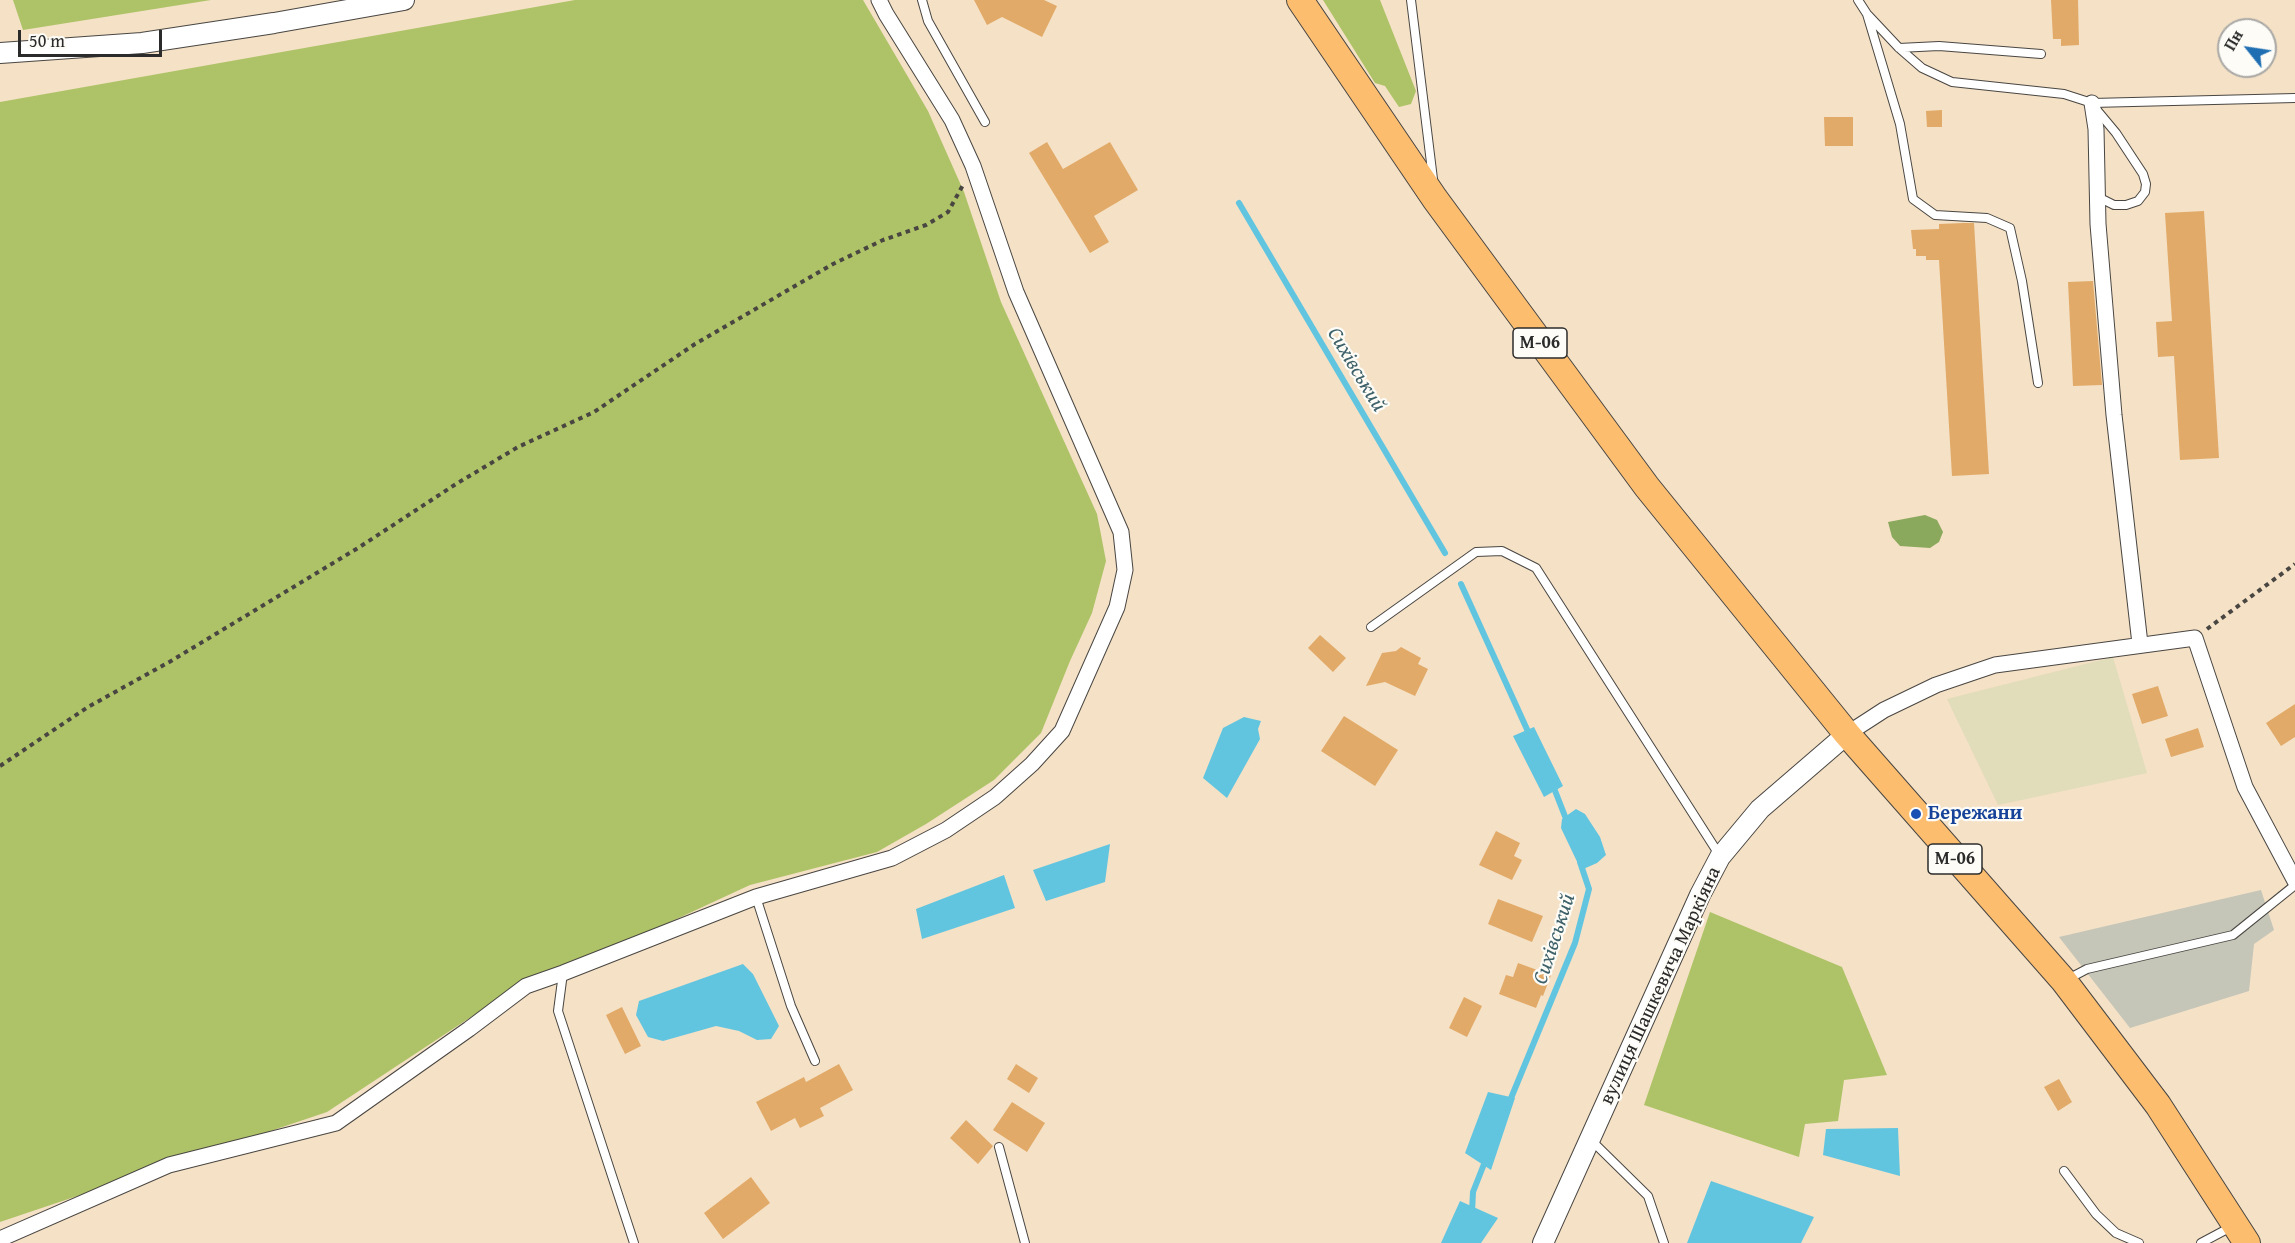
<!DOCTYPE html>
<html>
<head>
<meta charset="utf-8">
<style>
	body { margin:0 }
	#map { position:relative; width:2295px; height:1243px; overflow:hidden; background:#f4e1c6; font-family:"Gentium Book Plus",serif }
	canvas { display:block }
	.north { position:absolute; left:2217px; top:18px; width:60px; height:60px; box-sizing:border-box; background:#fdfcf7; border:2px solid #a9a8a5; border-radius:50%; rotate:300deg; font-size:16px; font-weight:700; line-height:24px; text-align:center; color:#2b2b2b }
	.north::after { content:''; display:block; margin:auto; width:21px; height:27px; background:#1f6fb2; clip-path:polygon(50% 0,100% 100%,50% 72%,0 100%) }
	.scale { position:absolute; left:18px; top:30px; width:144px; height:27px; box-sizing:border-box; border:3px solid #2b2b2b; border-top:0; padding-left:8px; font-size:18px; line-height:21px; white-space:nowrap; color:#2b2b2b; -webkit-text-stroke:4px #fdfcf7; paint-order:stroke }
</style>
</head>
<body>
<div id="map">
<canvas width="2295" height="1243"></canvas>
<div class="north">Пн</div>
<div class="scale">50 m</div>
</div>
<script>
const context = document.querySelector('canvas').getContext('2d');
context.lineJoin = 'round';
function fillPath(path, color) { context.fillStyle = color; context.fill(path, 'evenodd'); }
const toPath = rows => new Path2D(rows.map(r => 'M' + r).join(''));
function trace(path, color, width, dash) { context.strokeStyle = color; context.lineWidth = width; context.lineCap = dash ? 'butt' : 'round'; context.setLineDash(dash || []); context.stroke(path); }
function write(font, color, halo, rows, align = 'center') {
  context.font = font + ' "Gentium Book Plus",serif'; context.lineWidth = 4.5; context.setLineDash([]); context.textBaseline = 'middle'; context.strokeStyle = halo; context.fillStyle = color; for (const [text, x, y, turn = 0] of rows) {
    context.save(); context.translate(x, y); context.rotate((+turn || 0) * Math.PI / 180); context.textAlign = isNaN(turn) ? turn : align; if (halo) context.strokeText(text, 0, 0); context.fillText(text, 0, 0); context.restore();
  }
}
const built = toPath([
	[2113,657,2147,773,1998,805,1947,699]
]);
const industrial = toPath([
	[2261,890,2274,930,2254,944,2249,991,2130,1028,2059,937]
]);
const green = toPath([
	[13,0,211,0,23,30],
	[575,0,863,0,928,111,964,192,1001,302,1097,514,1106,561,1092,613,1070,661,1041,733,994,780,926,824,877,852,750,885,655,929,524,982,327,1112,0,1222,0,102],
	[1323,0,1380,0,1416,91,1411,104,1399,107,1385,86,1375,83],
	[1710,912,1842,967,1887,1075,1844,1080,1838,1121,1805,1124,1799,1157,1644,1105]
]);
const forest = toPath([
	[1925,515,1937,520,1943,532,1939,542,1930,548,1900,546,1892,537,1888,522]
]);
const water = toPath([
	[1244,717,1261,721,1258,729,1260,739,1227,798,1203,778,1223,728],
	[1534,727,1563,786,1544,797,1513,736],
	[1576,809,1585,814,1600,837,1606,855,1597,863,1581,870,1561,828,1562,819],
	[1110,844,1105,882,1046,901,1033,870],
	[1004,875,1015,908,922,939,916,909],
	[743,964,753,974,779,1026,771,1039,757,1040,739,1031,716,1026,663,1041,648,1037,636,1015,639,1001],
	[1488,1092,1515,1098,1491,1170,1465,1153],
	[1898,1128,1900,1176,1823,1155,1826,1129],
	[1711,1181,1814,1217,1801,1243,1687,1243],
	[1460,1201,1498,1218,1481,1243,1441,1243]
]);
const stream = toPath([
	[1239,203,1445,553],
	[1461,584,1530,736],
	[1552,783,1568,824],
	[1509,1103,1575,943,1589,889,1580,862],
	[1472,1212,1473,1192,1486,1159]
]);
const building = toPath([
	[974,0,1044,0,1057,6,1042,37,1002,17,987,25],
	[2051,0,2078,0,2079,45,2061,46,2061,39,2053,39],
	[1942,110,1942,127,1927,127,1926,111],
	[1824,117,1853,117,1853,146,1825,146],
	[1047,142,1063,169,1110,142,1138,190,1094,216,1109,242,1090,253,1029,153],
	[2204,211,2219,458,2180,460,2174,356,2158,357,2156,322,2172,321,2165,213],
	[1964,223,1974,223,1989,474,1952,476,1939,260,1926,260,1926,256,1916,256,1916,249,1913,249,1911,230,1939,229,1939,224],
	[2093,281,2102,385,2073,386,2068,282],
	[1320,635,1346,658,1333,672,1308,648],
	[1401,647,1421,658,1418,664,1428,669,1415,696,1385,682,1366,686,1382,653,1396,651],
	[2158,686,2168,716,2142,724,2132,694],
	[2295,704,2295,737,2281,746,2266,723],
	[1344,716,1398,750,1375,786,1321,751],
	[2198,728,2204,747,2171,757,2165,739],
	[1496,831,1520,843,1514,856,1522,860,1512,880,1479,865],
	[1498,899,1543,916,1532,942,1488,924],
	[1518,963,1551,975,1543,996,1541,995,1536,1008,1499,994,1506,975,1513,977],
	[1464,997,1482,1006,1467,1037,1449,1028],
	[622,1007,641,1046,625,1054,606,1015],
	[839,1064,853,1090,820,1108,824,1116,800,1128,795,1118,771,1131,756,1102,804,1077,806,1082],
	[1016,1064,1038,1078,1029,1093,1007,1079],
	[2059,1079,2072,1102,2058,1111,2044,1087],
	[1012,1102,1045,1123,1027,1152,993,1130],
	[966,1120,993,1146,978,1164,950,1138],
	[751,1177,770,1203,723,1239,704,1213]
]);
const path = toPath([
	[2207,629,2295,564],
	[0,766,88,707,171,661,358,548,456,484,518,447,594,412,695,344,833,264,883,240,926,225,948,212,963,185]
]);
const service = toPath([
	[922,0,928,21,985,122],
	[1411,0,1433,179],
	[1858,0,1867,14,1900,124,1913,199,1935,215,1987,218,2010,228,2022,281,2038,383],
	[1868,15,1899,48,1922,68,1952,82,2064,94,2092,103,2295,98],
	[1899,48,1939,46,2041,54],
	[2096,109,2116,133,2143,174,2146,184,2145,192,2138,201,2126,205,2114,205,2098,197],
	[1371,627,1476,552,1502,551,1536,568,1720,856],
	[756,897,791,1006,815,1061],
	[563,973,558,1011,634,1243],
	[2068,979,2087,969,2233,935,2295,885],
	[1592,1141,1648,1196,1664,1243],
	[999,1147,1025,1243],
	[2064,1171,2096,1214,2116,1233,2139,1243],
	[2201,1243,2231,1227]
]);
const minor = toPath([
	[2092,103,2096,129,2098,224,2114,415,2140,644],
	[1847,734,1884,710,1936,685,1995,665,2195,638,2245,787,2295,881],
	[0,1239,169,1165,336,1123,469,1029,526,986,563,973,756,897,892,858,946,830,995,797,1032,764,1062,731,1117,607,1125,570,1121,532,1016,292,973,166,952,120,886,14,879,0]
]);
const tertiary = toPath([
	[0,53,142,43,274,23,404,0],
	[1543,1243,1700,895,1720,857,1760,809,1847,734]
]);
const trunk = toPath([
	[1300,0,1435,199,1647,487,1847,734,2064,981,2158,1105,2247,1243]
]);
const markers = [
	[1916,814,6,"#1a4fb4"]
];
const shields = [
	[1540,343,54],
	[1955,859,54]
];
const shieldNames = [
	["М-06",1540,343],
	["М-06",1955,859]
];
const transitNames = [
	["Бережани",1928,814]
];
const streetNames = [
	["вулиця Шашкевича Маркіяна",1661,986,-65]
];
const waterNames = [
	["Сихівський",1356,370,59],
	["Сихівський",1555,939,-72]
];
fillPath(built, '#e1dcba');
fillPath(industrial, '#c5c5b8');
fillPath(green, '#aec367');
fillPath(forest, '#8aa95c');
fillPath(water, '#62c5e0');
trace(stream, '#62c5e0', 6);
fillPath(building, '#e2aa68');
trace(service, '#494642', 10);
trace(minor, '#494642', 17);
trace(tertiary, '#494642', 22);
trace(trunk, '#494642', 28);
trace(path, '#494642', 4, [4.5, 4.5]);
trace(service, '#fff', 8);
trace(minor, '#fff', 15);
trace(tertiary, '#fff', 20);
trace(trunk, '#fcbd6f', 26);
for (const [x, y, r, color] of markers) { const dot = new Path2D(); dot.arc(x, y, r, 0, 2 * Math.PI); context.fillStyle = color; context.fill(dot); trace(dot, '#fdfcf7', 2); }
for (const [x, y, w] of shields) { const box = new Path2D(); box.roundRect(x - w / 2, y - 15, w, 30, 4.5); context.fillStyle = '#fdfcf7'; context.fill(box); trace(box, '#2b2b2b', 1.5); }
write('bold 18px', '#2b2b2b', null, shieldNames);
write('bold 20px', '#164399', '#fdfcf7', transitNames, 'left');
write('20px', '#2b2b2b', '#fdfcf7', streetNames);
write('italic 21px', '#3e616a', '#fdfcf7', waterNames);
</script>
</body>
</html>
